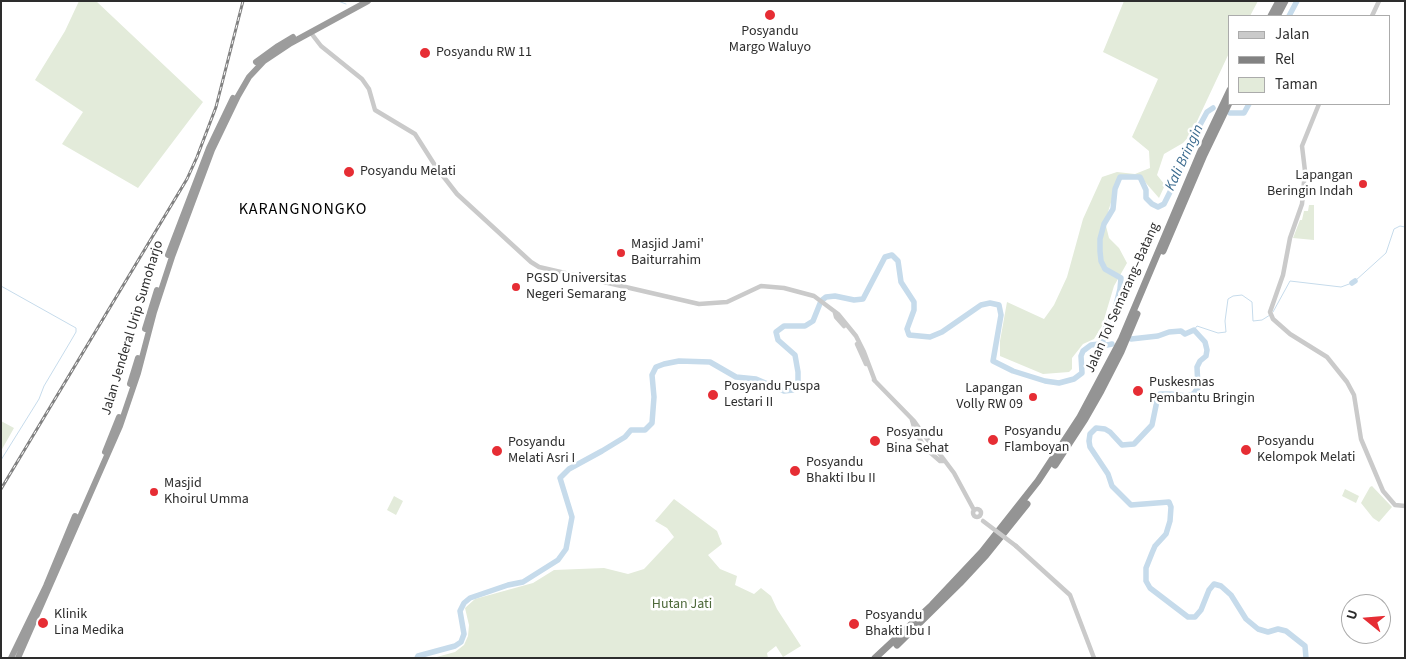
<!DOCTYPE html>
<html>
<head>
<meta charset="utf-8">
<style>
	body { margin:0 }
	#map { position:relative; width:1406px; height:659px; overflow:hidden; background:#fff; font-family:"Source Sans 3",sans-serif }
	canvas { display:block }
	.frame { position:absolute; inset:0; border:2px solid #2d2d2d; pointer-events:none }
	.legend { position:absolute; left:1228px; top:15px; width:162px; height:90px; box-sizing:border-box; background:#fff; border:1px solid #ababab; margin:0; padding:6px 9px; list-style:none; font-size:15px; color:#2d2d2d }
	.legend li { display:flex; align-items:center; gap:10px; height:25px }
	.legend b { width:25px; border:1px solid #ababab }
	.north { position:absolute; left:1341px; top:594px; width:50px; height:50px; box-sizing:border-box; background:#fff; border:1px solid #ababab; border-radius:50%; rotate:287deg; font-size:14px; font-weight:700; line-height:20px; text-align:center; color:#2d2d2d }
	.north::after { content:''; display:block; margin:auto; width:18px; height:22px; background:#e62d34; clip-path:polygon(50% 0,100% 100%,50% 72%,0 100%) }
</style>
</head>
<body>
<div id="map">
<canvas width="1406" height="659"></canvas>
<div class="frame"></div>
<ul class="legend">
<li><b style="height:6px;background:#cacaca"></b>Jalan</li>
<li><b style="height:6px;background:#828282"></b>Rel</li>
<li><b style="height:14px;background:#e3ebda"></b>Taman</li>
</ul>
<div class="north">U</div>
</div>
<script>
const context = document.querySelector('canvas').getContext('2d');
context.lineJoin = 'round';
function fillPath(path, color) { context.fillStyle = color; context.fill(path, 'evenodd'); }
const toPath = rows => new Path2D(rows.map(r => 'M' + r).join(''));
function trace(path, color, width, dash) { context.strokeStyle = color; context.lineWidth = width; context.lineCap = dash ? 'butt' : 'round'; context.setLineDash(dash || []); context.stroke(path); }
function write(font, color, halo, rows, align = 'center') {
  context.font = font + ' "Source Sans 3",sans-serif'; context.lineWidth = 5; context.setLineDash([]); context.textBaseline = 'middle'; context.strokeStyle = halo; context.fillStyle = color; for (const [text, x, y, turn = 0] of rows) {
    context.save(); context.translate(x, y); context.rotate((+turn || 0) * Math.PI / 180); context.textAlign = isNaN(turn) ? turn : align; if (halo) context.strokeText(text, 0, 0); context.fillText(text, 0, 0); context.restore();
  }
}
const green = toPath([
	[79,1,96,1,203,102,138,188,62,144,83,112,35,80,65,31],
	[1124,1,1258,1,1250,16,1230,16,1230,51,1191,134,1183,143,1164,154,1157,175,1165,185,1159,198,1145,182,1134,178,1122,179,1116,186,1105,222,1109,238,1119,248,1127,263,1114,286,1102,326,1094,339,1083,344,1072,358,1072,369,1069,372,1043,374,1000,356,1000,341,1007,302,1044,319,1054,305,1067,277,1083,219,1102,177,1117,172,1135,174,1150,168,1149,151,1132,137,1158,79,1103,52],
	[1309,205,1314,205,1314,240,1293,238,1300,220,1302,220,1304,211,1308,211],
	[1,421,14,428,1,451],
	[1372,486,1392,507,1379,522,1373,518,1361,503,1370,487],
	[1345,489,1359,496,1356,503,1342,496],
	[394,496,403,501,396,515,387,510],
	[674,499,717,531,722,544,708,555,720,569,737,576,735,585,754,594,761,588,771,596,777,609,801,646,783,657,776,646,767,653,768,658,433,658,455,652,464,645,468,636,469,625,465,608,475,599,533,583,554,570,604,568,628,574,644,569,674,537,667,528,655,521]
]);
const stream = toPath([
	[338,1,346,4],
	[1355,281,1386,253,1394,229,1400,226,1405,227],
	[1,286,76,328,76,332,69,344,44,386,39,399,1,460],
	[1273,312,1290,281,1341,287,1352,283],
	[1194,330,1197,326,1218,333,1226,332,1225,321,1228,299,1233,296,1242,295,1252,302,1253,321,1262,320,1270,315]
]);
const river = toPath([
	[1289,16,1297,1],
	[1230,113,1244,113,1249,104],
	[1352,283,1355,281],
	[1131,339,1158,336,1169,332,1181,331,1185,334,1194,330,1205,342,1207,350,1206,356,1200,361,1197,367,1198,388,1195,392,1192,395,1186,396,1171,394,1160,394,1158,396,1152,425,1134,444,1122,445,1110,432,1105,429,1096,428,1090,434,1089,441,1090,447,1108,474,1112,486,1131,505,1169,502,1171,507,1170,521,1166,534,1155,546,1152,553,1146,568,1146,581,1150,588,1188,617,1195,617,1201,610,1209,590,1214,584,1221,586,1231,595,1246,619,1258,629,1268,632,1278,629,1286,631,1305,646,1306,658],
	[1102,346,1112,344],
	[417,658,418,656,455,646,461,642,464,634,460,611,464,603,470,598,508,585,523,582,558,560,566,549,572,517,560,478,569,469,602,451,625,437,631,430,645,430,652,423,654,397,652,375,656,367,664,364,679,361,710,362,736,377,756,379,784,391,793,390,798,383,798,372,795,355,778,340,776,332,784,326,805,326,813,321,821,301,826,297,835,296,854,300,863,299,885,257,892,255,898,261,901,282,914,302,914,310,907,329,909,335,930,337,942,332,981,305,990,303,999,305,1001,315,993,361,1013,371,1045,381,1059,383,1074,379,1082,373,1081,356,1083,351,1091,345,1099,344,1102,346,1106,326,1115,309,1120,289,1121,278,1105,269,1101,261,1100,251,1100,239,1104,224,1113,209,1115,189,1120,177,1140,177,1146,190,1146,198,1152,204,1158,207,1164,204,1177,178,1194,136,1207,112,1213,108]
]);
const tertiary = toPath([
	[1372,16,1379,1],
	[311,33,321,46,362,79,369,89,375,110,415,134,436,167,457,194,531,262,539,267,699,304,727,302,761,286,784,288,814,296,838,314,856,336,864,352,875,381],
	[1319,104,1302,146,1305,171,1302,204,1290,238,1283,275,1270,312,1273,319,1290,334,1327,357,1347,382,1354,395,1361,439,1383,491,1395,505,1405,506],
	[835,313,836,317,844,326],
	[857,344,866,364],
	[874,380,914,421,927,439,936,449,954,473,974,510],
	[912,420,915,430,924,447,940,461,944,461],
	'973 513a4 4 0 1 1 8 0a4 4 0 1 1-8 0Z',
	[1016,546,1070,595,1094,658]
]);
const trunk = toPath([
	[256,62,278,46,293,37],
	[168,255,209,148,233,98],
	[145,329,157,290],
	[130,384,138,358],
	[105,452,119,417],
	[11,658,46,586,75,516],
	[18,658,120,426,138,373,154,312,172,257,212,150,238,96,249,77,264,61,291,43,368,1]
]);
const motorway = toPath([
	[1271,16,1279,1],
	[1277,16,1285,1],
	[1163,251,1204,155,1230,101],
	[1055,465,1085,419,1101,391,1121,352,1137,314],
	[897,645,960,583,986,555,1027,504],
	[875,658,932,605,982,552,1038,481,1080,417,1121,340,1200,153,1230,90]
]);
const rail = toPath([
	[1,489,187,179,197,157,216,107,243,1]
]);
const tertiaryBridge = toPath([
	[983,521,1016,546]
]);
const markers = [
	[770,15,6,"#e62d34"],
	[425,53,6,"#e62d34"],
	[349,172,6,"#e62d34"],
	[1363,184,5,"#e62d34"],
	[621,253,5,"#e62d34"],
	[516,287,5,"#e62d34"],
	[1138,391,6,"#e62d34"],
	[713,395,6,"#e62d34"],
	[1033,397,5,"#e62d34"],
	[993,440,6,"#e62d34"],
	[875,441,6,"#e62d34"],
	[1246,450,6,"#e62d34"],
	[497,451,6,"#e62d34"],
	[795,471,6,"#e62d34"],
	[154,492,5,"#e62d34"],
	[43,623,6,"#e62d34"],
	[854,624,6,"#e62d34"]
];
const poiNames = [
	["Posyandu",770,32,"center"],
	["Margo Waluyo",770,48,"center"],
	["Posyandu RW 11",436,53],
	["Posyandu Melati",360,172],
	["Lapangan",1353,176,"right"],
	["Beringin Indah",1353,192,"right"],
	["Masjid Jami'",631,245],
	["Baiturrahim",631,261],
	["PGSD Universitas",526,279],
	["Negeri Semarang",526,295],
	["Puskesmas",1149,383],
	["Pembantu Bringin",1149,399],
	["Posyandu Puspa",724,387],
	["Lestari II",724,403],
	["Lapangan",1023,389,"right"],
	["Volly RW 09",1023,405,"right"],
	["Posyandu",1004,432],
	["Flamboyan",1004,448],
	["Posyandu",886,433],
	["Bina Sehat",886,449],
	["Posyandu",1257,442],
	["Kelompok Melati",1257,458],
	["Posyandu",508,443],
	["Melati Asri I",508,459],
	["Posyandu",806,463],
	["Bhakti Ibu II",806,479],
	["Masjid",164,484],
	["Khoirul Umma",164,500],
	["Klinik",54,615],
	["Lina Medika",54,631],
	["Posyandu",865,616],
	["Bhakti Ibu I",865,632]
];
const streetNames = [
	["Jalan Tol Semarang–Batang",1123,298,-66],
	["Jalan Jenderal Urip Sumoharjo",133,328,-73]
];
const parkNames = [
	["Hutan Jati",682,605]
];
const waterNames = [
	["Kali Bringin",1185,158,-65]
];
const quarterNames = [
	["KARANGNONGKO",303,210]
];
fillPath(green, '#e3ebda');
trace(stream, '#c6dbeb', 1);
trace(river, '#c6dbeb', 5.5);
trace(tertiary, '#cacaca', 4.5);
trace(trunk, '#9c9c9c', 6);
trace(motorway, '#949494', 7);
trace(rail, '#828282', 3);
trace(rail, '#fff', 1, [4]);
trace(tertiaryBridge, '#cacaca', 4.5);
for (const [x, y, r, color] of markers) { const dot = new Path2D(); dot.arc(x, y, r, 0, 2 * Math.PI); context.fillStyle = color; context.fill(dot); trace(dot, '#fff', 2); }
write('14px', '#2d2d2d', '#fff', poiNames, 'left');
write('14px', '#2d2d2d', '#fff', streetNames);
write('14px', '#4e693a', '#fff', parkNames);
write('italic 15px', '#3b6b8f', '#fff', waterNames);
context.letterSpacing = '1px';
write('16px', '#000', '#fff', quarterNames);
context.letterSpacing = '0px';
</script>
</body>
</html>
